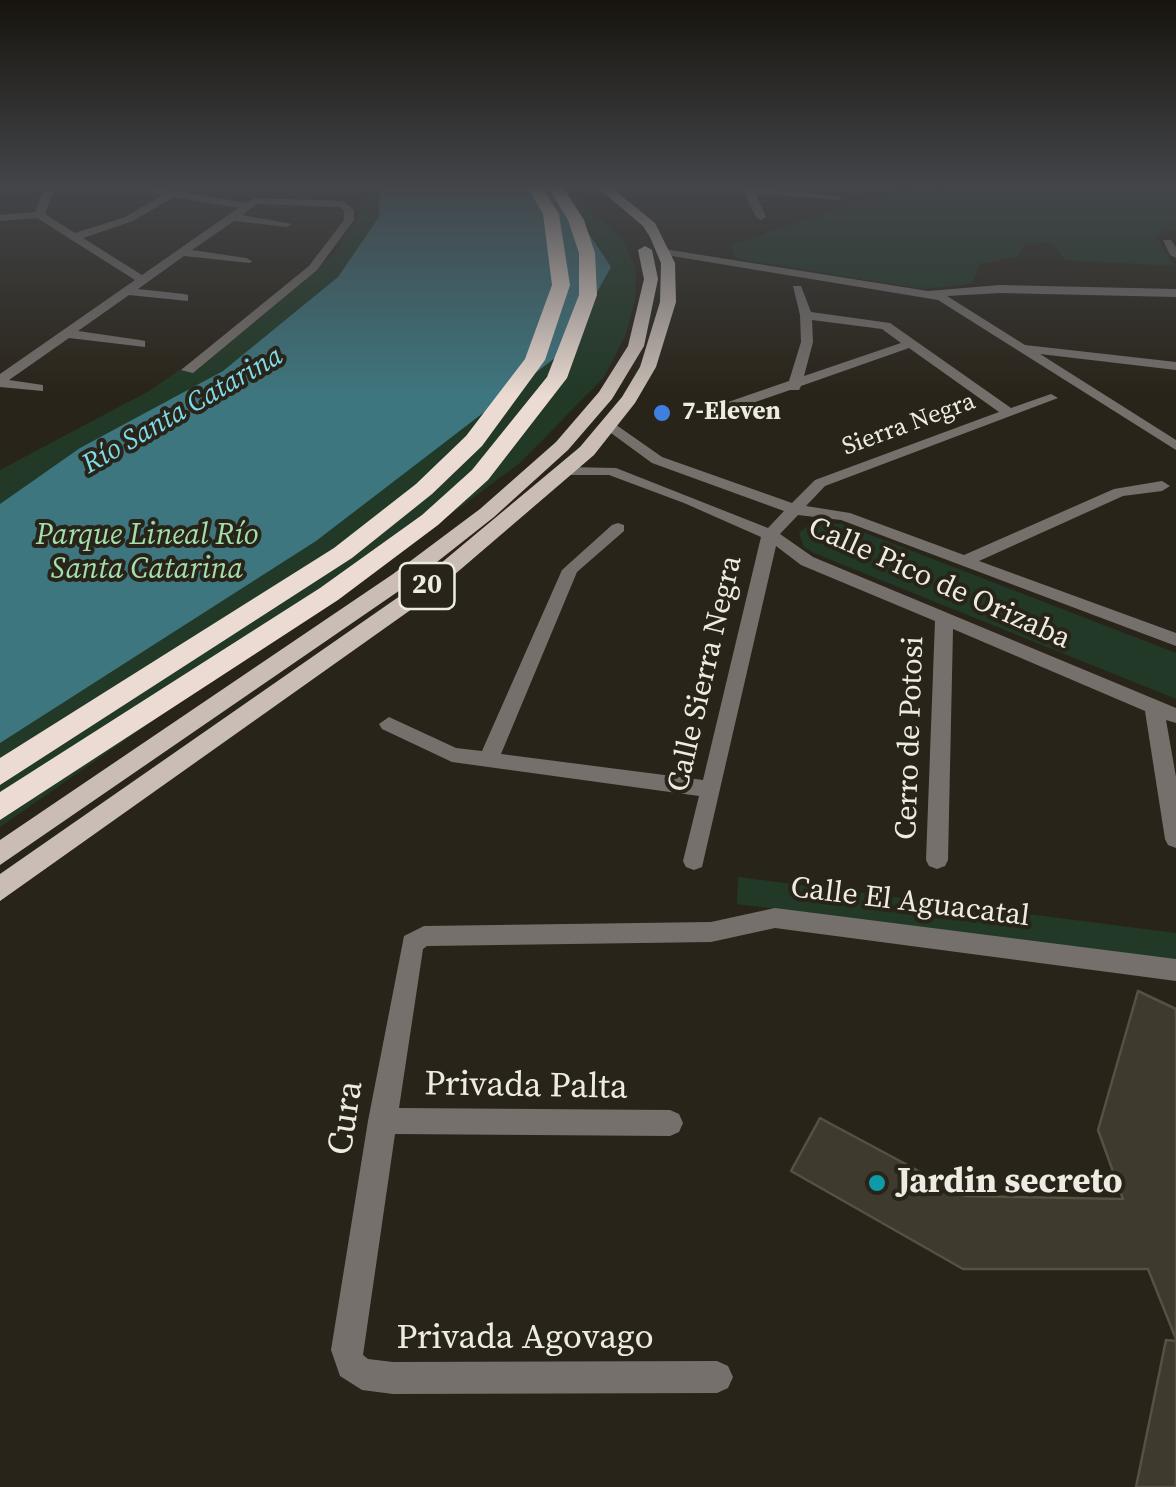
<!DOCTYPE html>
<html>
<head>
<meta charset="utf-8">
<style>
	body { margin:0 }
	canvas { display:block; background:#292419 }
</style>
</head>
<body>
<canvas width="1176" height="1487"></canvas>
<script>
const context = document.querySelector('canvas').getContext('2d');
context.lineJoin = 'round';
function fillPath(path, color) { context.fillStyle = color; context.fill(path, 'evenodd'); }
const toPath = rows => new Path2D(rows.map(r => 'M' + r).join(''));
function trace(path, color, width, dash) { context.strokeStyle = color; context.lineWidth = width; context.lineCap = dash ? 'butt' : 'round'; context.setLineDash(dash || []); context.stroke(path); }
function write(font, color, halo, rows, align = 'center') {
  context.font = font + ' "Source Serif 4",serif'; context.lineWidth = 8; context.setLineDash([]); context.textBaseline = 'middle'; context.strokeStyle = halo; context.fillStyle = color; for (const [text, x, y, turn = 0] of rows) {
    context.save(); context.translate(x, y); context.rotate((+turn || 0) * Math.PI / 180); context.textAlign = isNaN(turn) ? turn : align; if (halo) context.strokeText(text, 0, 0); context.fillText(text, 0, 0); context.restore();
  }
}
const green = toPath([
	[370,187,565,187,622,238,636,269,635,300,625,336,604,377,521,462,462,506,0,827,0,470,149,391,272,307,333,254,359,215,358,206],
	[951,187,1176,187,1176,230,1165,230,1156,238,1175,266,1066,260,1051,243,1026,244,1018,256,980,264,972,284,923,289,737,259,730,245,891,191,909,188,922,193],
	[811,523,842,524,1176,653,1176,699,814,553,804,547,799,533],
	[738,877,1176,933,1176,961,737,904]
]);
const water = toPath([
	[380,187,558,187,611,267,564,351,316,541,0,743,0,504,80,448,223,371,338,277,379,217]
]);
const building = toPath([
	[1138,991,1176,1009,1176,1339,1148,1269,963,1269,791,1171,820,1118,965,1196,1123,1199,1098,1130,1138,991],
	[1166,1340,1176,1341,1176,1487,1136,1487,1166,1340]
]);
const minor = toPath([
	[45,187,55,187,45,214,75,233,125,217,163,195,130,187,155,187,246,203,255,198,343,201,354,210,354,220,317,270,193,373,181,370,309,266,344,220,344,211,340,207,257,204,242,215,292,224,287,227,234,221,192,250,246,258,252,261,250,263,184,256,138,289,184,294,188,295,188,301,129,295,78,331,140,340,145,341,145,347,69,338,9,380,43,385,43,391,0,387,0,374,135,280,37,218,0,221,0,215,35,212,45,187],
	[174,197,238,208,142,275,83,238,133,221,174,197],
	[711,187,757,187,842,197,837,200,755,193,766,217,761,220,756,217,744,192,711,187],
	[1163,240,1171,240,1176,247,1176,258,1170,255,1163,240],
	[664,249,928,291,1000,285,1176,289,1176,297,1000,293,947,296,1025,345,1176,362,1176,370,1040,354,1176,440,1176,450,938,300,660,254,658,252,664,249],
	[793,286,801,286,811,312,890,323,1011,408,1051,394,1058,398,825,486,806,506,850,513,964,555,1114,489,1162,481,1170,486,1162,491,1123,496,979,561,1176,633,1176,646,841,520,798,515,780,534,813,557,1176,708,1176,723,1166,720,1176,777,1176,848,1168,845,1165,839,1145,711,953,629,948,860,945,866,937,869,929,866,926,860,935,621,801,565,776,546,702,867,694,870,686,867,683,861,699,796,452,762,382,729,379,724,389,717,456,748,482,751,562,570,612,525,618,523,624,525,624,531,577,572,501,754,703,780,761,537,684,503,609,475,569,475,564,473,564,467,616,468,768,528,784,511,652,463,600,425,612,422,662,457,792,503,815,480,999,412,909,348,801,386,799,390,790,390,715,416,705,416,705,410,789,381,801,342,800,315,793,286],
	[812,320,882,329,901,343,804,376,813,342,812,320],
	[775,908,1176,959,1176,981,775,928,711,942,427,946,423,949,399,1108,670,1110,679,1114,683,1123,679,1132,670,1136,395,1134,363,1355,368,1359,393,1362,717,1361,728,1366,733,1377,728,1388,717,1393,393,1394,362,1390,340,1376,331,1350,368,1121,404,936,424,926,711,922,775,908]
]);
const primary = toPath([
	[597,187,611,187,655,223,675,263,676,302,656,367,635,403,594,455,426,599,0,901,0,874,410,589,580,447,622,397,640,367,660,302,661,263,650,237,643,226,597,187],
	[645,246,652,250,658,279,644,346,612,399,568,450,494,517,409,584,0,865,0,840,393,574,480,509,556,442,599,392,628,346,644,279,638,250,645,246]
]);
const motorway = toPath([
	[527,187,542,187,559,214,570,285,545,360,482,446,432,494,352,558,0,785,0,758,334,548,416,484,466,436,525,359,552,285,543,214,527,187],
	[548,187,563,187,584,220,595,253,597,295,567,378,488,480,438,525,338,600,0,820,0,792,320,588,422,515,472,470,547,377,579,295,579,253,568,220,548,187]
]);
const markers = [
	[662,413,10,"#3f7fe0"],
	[877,1183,10,"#0f9aa8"]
];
const farPoinames = [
	["7-Eleven",682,413]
];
const farStreetnames = [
	["Sierra Negra",909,425,-20]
];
const farWaternames = [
	["Río Santa Catarina",183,411,-30]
];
const shields = [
	[427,586,55]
];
const shieldNames = [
	["20",427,586]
];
const parkNames = [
	["Parque Lineal Río",147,536],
	["Santa Catarina",147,570]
];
const streetNames = [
	["Calle Pico de Orizaba",939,584,24],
	["Calle Sierra Negra",706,674,-77],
	["Cerro de Potosi",911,738,-88],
	["Calle El Aguacatal",910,903,7]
];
const nearStreetnames = [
	["Privada Palta",526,1087,1],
	["Cura",347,1118,-81],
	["Privada Agovago",525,1339]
];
const nearPoinames = [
	["Jardin secreto",897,1183]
];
fillPath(green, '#213926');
fillPath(water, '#3e767f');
fillPath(building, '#3f3a2e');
trace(building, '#575144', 2.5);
fillPath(minor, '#76706c');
fillPath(primary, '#c9bdb5');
fillPath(motorway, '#ebdbd2');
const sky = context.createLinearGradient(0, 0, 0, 396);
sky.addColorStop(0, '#17140e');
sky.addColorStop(0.47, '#434549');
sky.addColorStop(1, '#43454900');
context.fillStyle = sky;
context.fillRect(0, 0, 1176, 396);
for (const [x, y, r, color] of markers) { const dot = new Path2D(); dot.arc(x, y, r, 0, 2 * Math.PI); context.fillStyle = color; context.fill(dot); trace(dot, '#292419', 4); }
write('bold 25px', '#eeebe3', '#292419', farPoinames, 'left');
write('25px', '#eeebe3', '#292419', farStreetnames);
write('italic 28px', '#7edbea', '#292419', farWaternames);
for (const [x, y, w] of shields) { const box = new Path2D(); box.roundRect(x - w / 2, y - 23, w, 46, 8); context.fillStyle = '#292419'; context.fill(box); trace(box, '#eeebe3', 2.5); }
write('bold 28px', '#eeebe3', null, shieldNames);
write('italic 30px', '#a3dead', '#292419', parkNames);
write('30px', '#eeebe3', '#292419', streetNames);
write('35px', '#eeebe3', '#292419', nearStreetnames);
write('bold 35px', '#eeebe3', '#292419', nearPoinames, 'left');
</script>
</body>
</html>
